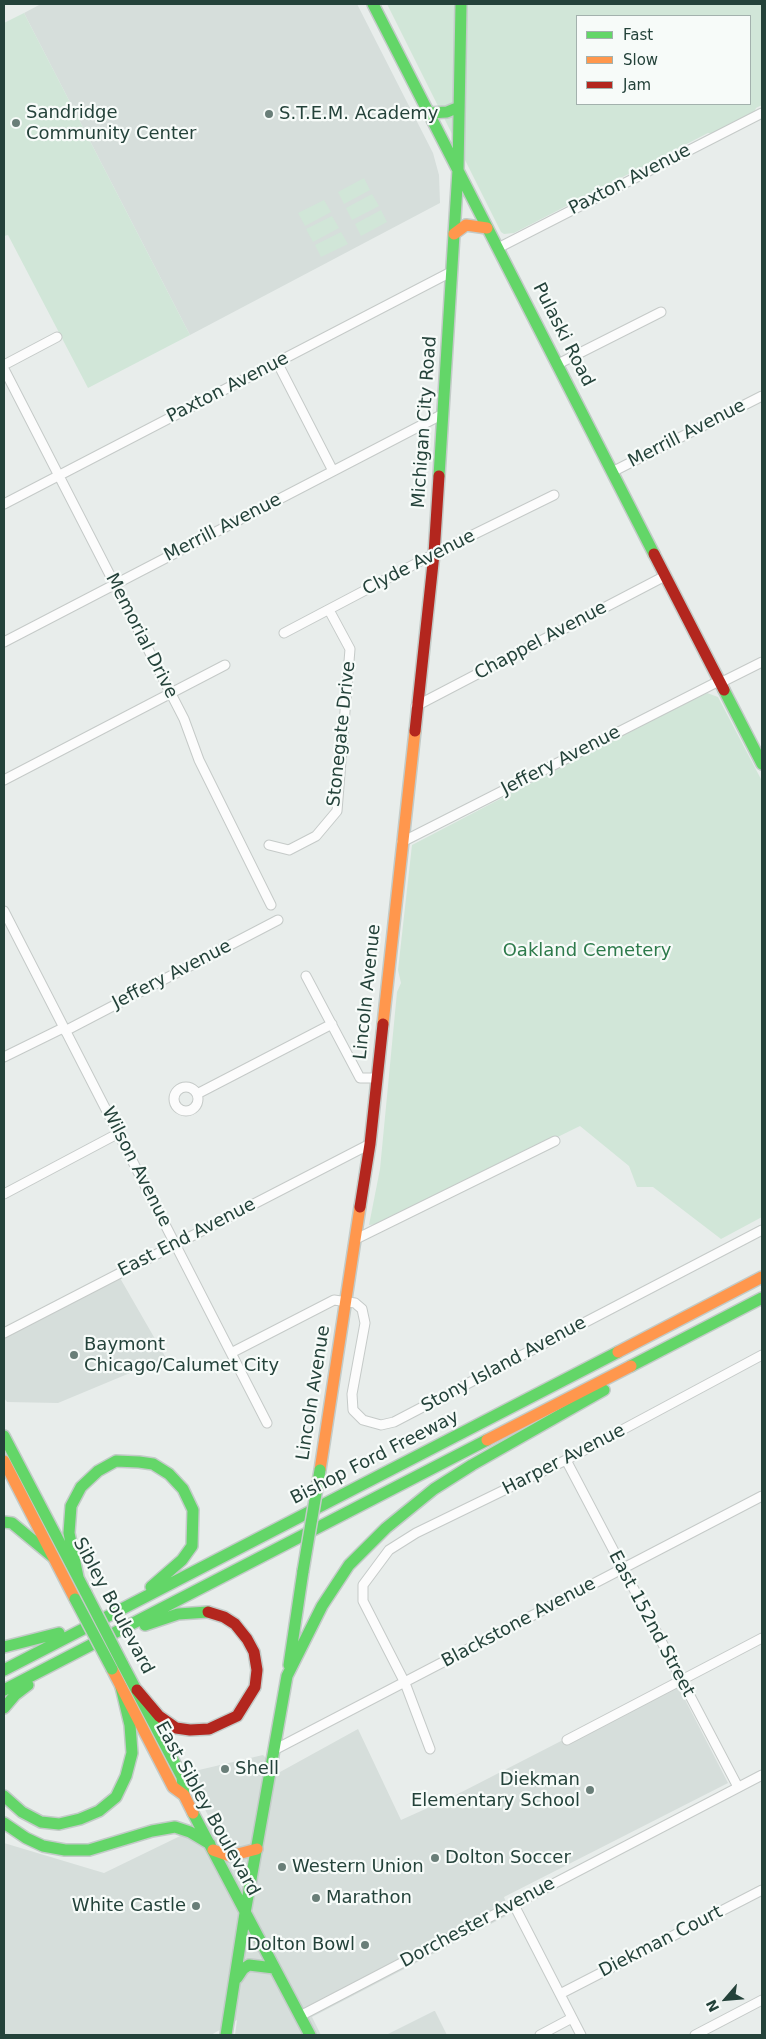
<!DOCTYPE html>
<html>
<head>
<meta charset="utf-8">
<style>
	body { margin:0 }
	#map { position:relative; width:766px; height:2039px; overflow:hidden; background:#e8edeb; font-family:"DejaVu Sans",sans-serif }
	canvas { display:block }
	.frame { position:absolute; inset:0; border:5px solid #24423a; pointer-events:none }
	.legend { position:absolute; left:576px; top:15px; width:175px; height:90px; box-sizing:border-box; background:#f7fbf9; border:1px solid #a3b1ad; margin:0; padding:6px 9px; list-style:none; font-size:15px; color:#24423a }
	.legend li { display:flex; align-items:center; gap:10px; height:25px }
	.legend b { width:25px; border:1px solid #a3b1ad }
	.north { position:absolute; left:701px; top:1974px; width:50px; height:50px; -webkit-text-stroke:4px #f7fbf9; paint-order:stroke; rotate:243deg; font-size:14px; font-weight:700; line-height:20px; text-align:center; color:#24423a }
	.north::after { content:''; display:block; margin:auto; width:18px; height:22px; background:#24423a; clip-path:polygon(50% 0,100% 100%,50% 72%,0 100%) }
</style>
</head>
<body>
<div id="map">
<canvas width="766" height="2039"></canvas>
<div class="frame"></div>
<ul class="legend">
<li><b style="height:6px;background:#63d668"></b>Fast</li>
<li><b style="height:6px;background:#ff974d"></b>Slow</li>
<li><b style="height:6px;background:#b3261e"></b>Jam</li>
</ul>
<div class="north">N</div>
</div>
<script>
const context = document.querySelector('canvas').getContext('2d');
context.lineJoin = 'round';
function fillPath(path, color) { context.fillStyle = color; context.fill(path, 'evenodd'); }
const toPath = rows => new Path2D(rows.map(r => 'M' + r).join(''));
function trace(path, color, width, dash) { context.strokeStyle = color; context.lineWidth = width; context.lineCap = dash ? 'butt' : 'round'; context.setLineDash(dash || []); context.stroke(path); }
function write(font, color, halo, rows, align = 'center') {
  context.font = font + ' "DejaVu Sans",sans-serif'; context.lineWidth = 4.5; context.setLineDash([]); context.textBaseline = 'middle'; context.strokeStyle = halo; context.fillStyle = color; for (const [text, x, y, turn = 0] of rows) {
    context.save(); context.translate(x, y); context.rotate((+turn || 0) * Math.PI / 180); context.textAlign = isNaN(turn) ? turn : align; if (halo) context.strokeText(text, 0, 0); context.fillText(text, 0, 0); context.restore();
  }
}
const built = toPath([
	[41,4,357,4,433,153,439,175,440,203,190,335,24,13],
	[120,1278,166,1358,58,1403,7,1402,4,1398,4,1338],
	[676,1682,728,1783,504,1897,510,1914,312,2017,321,2035,235,2035,237,2020,211,2035,4,2035,4,1843,104,1873,211,1821,186,1773,263,1755,280,1772,358,1729,401,1820,452,1797],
	[435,2011,447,2035,386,2035,434,2011]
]);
const green = toPath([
	[387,4,762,4,762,105,756,108,754,113,712,134,708,133,514,233,504,234,501,232],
	[577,16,750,16,750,104,577,104],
	[24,13,190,335,88,388,8,235,4,236,4,23],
	[364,178,370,190,344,204,338,192],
	[372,194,379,206,352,220,346,208],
	[324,200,331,212,305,226,298,213],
	[381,210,387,222,361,236,355,224],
	[332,216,339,228,313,242,306,229],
	[341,232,348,244,321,257,315,245],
	[707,693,718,697,762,781,762,1217,721,1239,653,1187,637,1187,629,1166,580,1126,380,1224,369,1225,380,1169,397,992,401,983,398,970,412,845,676,707]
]);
const street = toPath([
	[498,248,762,113],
	[277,362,333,471],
	[558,364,661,312],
	[4,365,57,337],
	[4,369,184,719,199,760,271,905],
	[612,472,762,396],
	[4,504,451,272],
	[284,633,434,554,554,495],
	[4,642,443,414],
	[720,683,762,662],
	[416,706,665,576],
	[4,780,225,665],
	[402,842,719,681],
	[269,845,289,850,316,836,337,811,350,649,329,610],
	[4,911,267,1423],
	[306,976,360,1078,376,1078],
	[65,1031,278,920],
	[4,1057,63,1028],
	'174 1099a12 12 0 1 1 24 0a12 12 0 1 1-24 0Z',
	[197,1094,332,1024],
	[4,1194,119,1133],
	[356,1239,555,1141],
	[4,1333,370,1144],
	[231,1353,334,1300,355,1303,362,1309,365,1323,352,1394,353,1410,363,1420,381,1425,394,1422,762,1230],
	[566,1460,738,1787],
	[567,1740,762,1638],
	[276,1749,762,1496],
	[430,1749,405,1683,363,1601,363,1585,389,1550,416,1533,566,1460,762,1355],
	[514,1905,581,2035],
	[560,1994,762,1890],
	[300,2016,762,1775],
	[540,2035,572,2018],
	[695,2035,762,2000]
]);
const fast = toPath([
	[373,4,654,554],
	[429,113,447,112,459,107],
	[439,476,458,170,461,4],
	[724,690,762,764],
	[631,1366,762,1298],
	[4,1436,86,1593],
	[4,1522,12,1523,53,1557],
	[78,1577,69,1533,71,1506,81,1487,98,1471,116,1461,139,1462,153,1464,169,1474,183,1489,193,1510,192,1546,182,1560,151,1587],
	[145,1625,178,1614,208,1612],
	[4,1647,59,1633],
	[122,1663,182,1777,184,1795],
	[289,1665,303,1571],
	[4,1670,618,1352],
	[287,1676,322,1606,349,1565,386,1528,434,1489,472,1465,604,1390],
	[4,1690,487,1440],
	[4,1708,15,1695,28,1685],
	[4,1796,22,1812,41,1822,59,1824,80,1819,99,1811,116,1797,126,1776,132,1753,130,1725,121,1687],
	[193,1813,310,2035],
	[4,1823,26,1838,43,1846,65,1850,89,1850,152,1831,175,1827,190,1832,210,1844],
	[245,1913,287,1676],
	[237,1978,243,1969,249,1965,274,1968],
	[226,2035,245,1913]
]);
const slow = toPath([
	[454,234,466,225,487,228],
	[383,1024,415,731],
	[618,1352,762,1277],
	[487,1440,631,1366],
	[4,1461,75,1599],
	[320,1470,360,1207],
	[112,1669,173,1787,184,1795,193,1813],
	[213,1850,230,1856,257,1849]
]);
const jam = toPath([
	[654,554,724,690],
	[415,731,434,554,439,476],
	[360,1207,370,1144,383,1024],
	[137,1690,159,1716,176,1728,190,1730,209,1729,237,1716,255,1687,257,1670,254,1652,247,1639,235,1624,224,1617,208,1612]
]);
const fastBridge = toPath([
	[303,1571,320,1470],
	[86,1593,122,1663],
	[75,1599,112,1669]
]);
const markers = [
	[269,114,5,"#697e78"],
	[16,123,5,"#697e78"],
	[74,1355,5,"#697e78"],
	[225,1769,5,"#697e78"],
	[590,1790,5,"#697e78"],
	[435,1858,5,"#697e78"],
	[282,1867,5,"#697e78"],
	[316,1898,5,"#697e78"],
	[196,1906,5,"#697e78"],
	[365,1945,5,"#697e78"]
];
const poiNames = [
	["Sandridge",26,113],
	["Community Center",26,134],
	["S.T.E.M. Academy",279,114],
	["Baymont",84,1345],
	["Chicago/Calumet City",84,1366],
	["Shell",235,1769],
	["Diekman",580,1780,"right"],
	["Elementary School",580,1801,"right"],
	["Dolton Soccer",445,1858],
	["Western Union",292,1867],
	["Marathon",326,1898],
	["White Castle",186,1906,"right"],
	["Dolton Bowl",355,1945,"right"]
];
const streetNames = [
	["Paxton Avenue",630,180,-27],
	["Pulaski Road",563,335,63],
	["Paxton Avenue",228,388,-27],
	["Michigan City Road",425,422,-86],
	["Merrill Avenue",687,434,-27],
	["Merrill Avenue",223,528,-27],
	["Clyde Avenue",419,563,-27],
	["Memorial Drive",141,636,63],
	["Chappel Avenue",541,641,-28],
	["Stonegate Drive",342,734,-84],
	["Jeffery Avenue",561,761,-27],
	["Jeffery Avenue",172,975,-27],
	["Lincoln Avenue",368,992,-84],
	["Wilson Avenue",136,1167,63],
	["East End Avenue",187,1238,-27],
	["Stony Island Avenue",504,1365,-28],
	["Lincoln Avenue",314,1393,-81],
	["Bishop Ford Freeway",375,1458,-27],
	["Harper Avenue",564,1460,-27],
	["Sibley Boulevard",113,1606,62],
	["Blackstone Avenue",519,1623,-28],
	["East 152nd Street",651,1624,62],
	["East Sibley Boulevard",207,1809,61],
	["Dorchester Avenue",478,1923,-28],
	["Diekman Court",661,1942,-27]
];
const parkNames = [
	["Oakland Cemetery",587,951]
];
fillPath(built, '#d6dedb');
fillPath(green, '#d1e6d8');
trace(street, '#c5cac8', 11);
trace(fast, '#c3cbc8', 14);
trace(slow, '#c3cbc8', 14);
trace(jam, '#c3cbc8', 14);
trace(street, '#fcfcfc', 9);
trace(fast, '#63d668', 11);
trace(slow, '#ff974d', 11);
trace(jam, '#b3261e', 11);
trace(fastBridge, '#c3cbc8', 14, []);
trace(fastBridge, '#63d668', 11);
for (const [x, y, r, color] of markers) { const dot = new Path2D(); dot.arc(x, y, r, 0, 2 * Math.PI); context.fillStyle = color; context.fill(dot); trace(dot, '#f7fbf9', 2); }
write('18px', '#24423a', '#f7fbf9', poiNames, 'left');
write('18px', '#24423a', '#f7fbf9', streetNames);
write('18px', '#2d7a4b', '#f7fbf9', parkNames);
</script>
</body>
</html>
